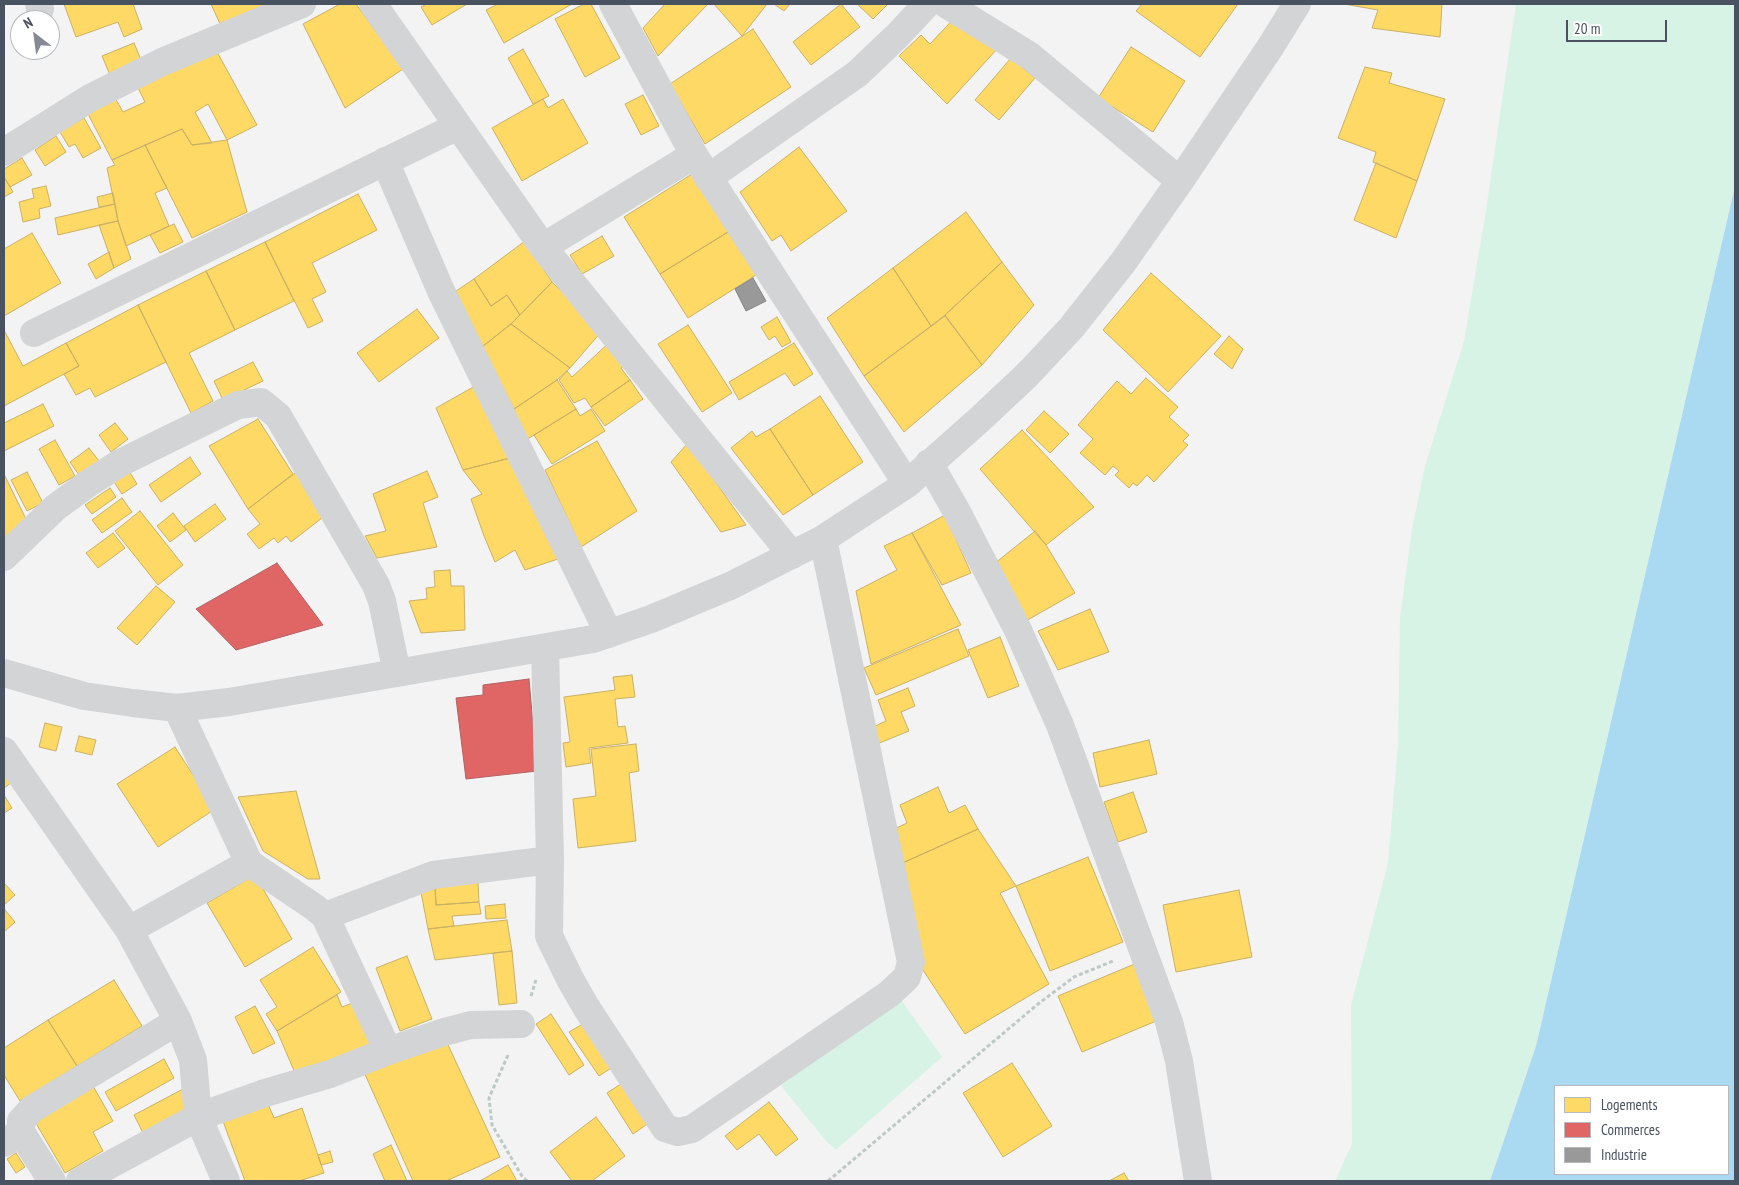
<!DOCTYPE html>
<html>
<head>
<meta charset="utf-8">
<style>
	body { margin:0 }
	#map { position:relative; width:1739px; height:1185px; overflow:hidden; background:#f4f3f3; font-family:"PT Sans Narrow",sans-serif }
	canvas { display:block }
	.frame { position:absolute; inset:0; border:5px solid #495261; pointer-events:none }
	.legend { position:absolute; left:1554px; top:1085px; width:175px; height:90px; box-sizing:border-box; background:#fff; border:1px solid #b6bac0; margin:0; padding:6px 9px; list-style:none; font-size:15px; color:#495261 }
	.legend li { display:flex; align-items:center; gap:10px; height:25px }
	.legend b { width:25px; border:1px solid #b6bac0 }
	.north { position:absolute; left:10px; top:10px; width:50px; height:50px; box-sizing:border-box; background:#fff; border:1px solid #b6bac0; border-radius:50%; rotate:330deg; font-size:14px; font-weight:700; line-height:20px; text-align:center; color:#495261 }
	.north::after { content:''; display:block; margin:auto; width:18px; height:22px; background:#858a94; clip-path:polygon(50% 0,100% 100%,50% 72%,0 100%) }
	.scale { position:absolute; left:1566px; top:20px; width:101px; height:22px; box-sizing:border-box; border:2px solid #495261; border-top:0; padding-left:6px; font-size:15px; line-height:18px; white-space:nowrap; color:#495261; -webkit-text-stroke:4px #fff; paint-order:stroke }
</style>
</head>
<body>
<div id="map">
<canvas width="1739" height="1185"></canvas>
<div class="frame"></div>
<ul class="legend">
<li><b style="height:14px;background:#ffd966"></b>Logements</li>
<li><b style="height:14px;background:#e06666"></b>Commerces</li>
<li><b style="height:14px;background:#999"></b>Industrie</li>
</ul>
<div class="north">N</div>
<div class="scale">20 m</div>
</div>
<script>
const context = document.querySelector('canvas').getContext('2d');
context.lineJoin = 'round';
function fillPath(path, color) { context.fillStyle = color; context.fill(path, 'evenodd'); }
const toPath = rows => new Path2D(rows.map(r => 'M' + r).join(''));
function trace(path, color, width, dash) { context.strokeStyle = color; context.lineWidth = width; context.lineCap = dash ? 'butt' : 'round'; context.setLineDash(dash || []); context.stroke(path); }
const green = toPath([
	[1516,4,1735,4,1735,186,1536,1046,1490,1181,1335,1181,1352,1144,1351,1005,1388,863,1398,744,1400,617,1412,529,1425,466,1464,341,1486,210],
	[899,997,942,1057,836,1150,827,1142,781,1086]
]);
const water = toPath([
	[1735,186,1735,1181,1490,1181,1536,1046],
	[1555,1086,1728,1086,1728,1174,1555,1174]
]);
const homes = toPath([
	[64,4,133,4,142,29,124,37,118,22,76,37,64,4],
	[211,4,272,4,221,26,211,4],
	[340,4,356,4,403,69,345,108,303,24,340,4],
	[427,4,467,4,432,25,421,7,427,4],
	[498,4,572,4,504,43,486,10,498,4],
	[584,4,591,4,620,58,585,77,555,19,584,4],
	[665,4,708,4,658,56,643,28,665,4],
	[714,4,767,4,742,36,714,4],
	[774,4,790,4,784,11,774,4],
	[841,4,860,27,811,65,793,42,841,4],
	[857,4,888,4,873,19,857,4],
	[1142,4,1238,4,1200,57,1136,11,1142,4],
	[1344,4,1442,4,1440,37,1372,28,1378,10,1344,4],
	[959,13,998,48,947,104,899,56,921,35,930,44,959,13],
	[753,29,791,87,705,144,670,84,753,29],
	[134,43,142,62,110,75,102,56,134,43],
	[1131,47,1185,81,1153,132,1098,98,1131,47],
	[523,49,549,96,533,104,508,58,523,49],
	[216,50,257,125,227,140,208,104,195,112,212,143,192,145,182,129,112,160,86,110,114,96,123,112,145,102,137,86,216,50],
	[1011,58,1035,78,999,120,975,100,1011,58],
	[1365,67,1392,73,1389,83,1445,99,1417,181,1373,162,1376,152,1338,138,1365,67],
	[643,95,659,126,641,135,625,104,643,95],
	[543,99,548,108,563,99,588,143,522,181,492,128,543,99],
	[84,118,101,148,83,158,75,144,69,147,60,132,84,118],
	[182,129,192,145,227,140,247,212,192,238,145,145,182,129],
	[56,136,66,152,45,166,35,150,56,136],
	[145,145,167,188,155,193,169,226,126,246,118,221,107,168,115,165,112,160,145,145],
	[799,147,847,211,791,251,781,235,772,241,740,192,799,147],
	[22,158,32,175,10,187,4,177,4,169,22,158],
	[1376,163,1417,181,1396,238,1354,220,1376,163],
	[692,174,728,232,660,274,624,217,692,174],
	[4,177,13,192,4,197,4,177],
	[46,186,51,206,39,209,40,218,23,222,19,202,34,198,32,189,46,186],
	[113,193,115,204,99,207,97,197,113,193],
	[358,194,377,230,312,263,326,292,312,299,323,321,308,328,265,242,358,194],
	[115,204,118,221,58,235,55,218,115,204],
	[966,212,1002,262,945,315,931,326,893,268,966,212],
	[118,221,131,259,114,268,99,225,118,221],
	[174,224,183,242,160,253,150,235,174,224],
	[728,232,756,275,688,318,660,274,728,232],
	[32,233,61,283,4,316,4,249,32,233],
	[602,236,614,256,582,274,570,255,602,236],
	[525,241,552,282,520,315,507,295,491,306,474,279,525,241],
	[265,242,294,301,235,330,206,271,265,242],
	[109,252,114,268,96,279,88,264,109,252],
	[1002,262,1034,305,982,365,945,315,1002,262],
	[893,268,931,326,864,376,827,318,893,268],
	[206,271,235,330,189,353,213,401,191,413,138,305,206,271],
	[1151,273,1221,336,1168,392,1103,330,1151,273],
	[474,279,491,306,507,295,520,315,511,324,482,347,456,291,474,279],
	[552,282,602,331,570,368,511,324,552,282],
	[138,305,166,362,95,397,90,388,76,395,64,374,79,366,66,343,138,305],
	[417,309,439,338,379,382,357,353,417,309],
	[945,316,982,365,904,432,864,376,945,316],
	[777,317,791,342,782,347,775,336,769,340,761,327,777,317],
	[511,324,570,368,557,380,514,409,482,347,511,324],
	[688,325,732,393,702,412,658,344,688,325],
	[4,330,23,366,66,343,79,366,4,406,4,330],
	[1229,336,1243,349,1232,369,1214,354,1229,336],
	[611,341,630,361,621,368,630,380,591,407,585,398,574,403,559,380,567,371,572,377,611,341],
	[794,343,813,374,794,386,785,373,739,400,729,382,794,343],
	[253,362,263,381,223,400,214,381,253,362],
	[1146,378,1178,407,1169,417,1189,435,1183,441,1188,445,1154,482,1147,475,1137,486,1133,483,1129,488,1115,475,1119,471,1113,466,1105,475,1080,453,1093,439,1078,425,1117,381,1131,394,1146,378],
	[557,380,576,409,526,440,514,409,557,380],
	[630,380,643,399,605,426,591,407,630,380],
	[484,381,518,456,463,470,436,408,484,381],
	[820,396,863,462,813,495,770,429,820,396],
	[43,404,54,426,4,451,4,423,43,404],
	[576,409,580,416,591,409,605,431,552,464,534,435,576,409],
	[1044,411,1069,434,1050,453,1026,430,1044,411],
	[258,419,293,474,248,509,209,446,258,419],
	[115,423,128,439,111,452,99,435,115,423],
	[770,429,813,495,783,515,731,448,752,431,756,437,770,429],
	[1022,430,1094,507,1046,545,980,469,1022,430],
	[55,440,75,476,59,485,39,449,55,440],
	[597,441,637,511,581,547,545,470,597,441],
	[688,443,746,525,721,532,671,462,688,443],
	[89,448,99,461,79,475,70,462,89,448],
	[518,456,564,557,525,570,515,550,495,562,484,536,471,499,482,494,463,470,518,456],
	[190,457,201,474,161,502,149,485,190,457],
	[299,470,331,511,291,542,286,536,278,543,274,538,259,549,247,534,260,524,248,509,299,470],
	[129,471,137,484,122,494,114,482,129,471],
	[427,471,438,497,423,503,437,547,377,558,365,536,386,531,373,494,427,471],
	[27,472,43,503,27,511,11,480,27,472],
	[4,474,26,519,4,542,4,474],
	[110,488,116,497,92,514,85,505,110,488],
	[122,498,132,512,102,533,92,520,122,498],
	[215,504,226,519,195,542,184,526,215,504],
	[140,511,183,565,158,585,115,531,140,511],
	[173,513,186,530,170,542,157,526,173,513],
	[945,515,971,573,942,585,912,533,945,515],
	[1035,531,1046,545,1075,593,1024,622,994,564,1035,531],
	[113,533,125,548,98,568,86,553,113,533],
	[912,533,961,625,871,664,856,591,897,570,884,546,912,533],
	[450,570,451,586,464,586,465,630,421,633,409,601,427,599,426,588,435,587,434,571,450,570],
	[156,586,175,602,137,645,117,628,156,586],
	[1090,609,1109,652,1058,670,1038,631,1090,609],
	[958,629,969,656,876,695,864,668,958,629],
	[1000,637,1019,686,988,698,968,650,1000,637],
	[632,675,635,697,615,699,618,727,625,726,628,743,589,748,591,763,566,767,563,743,570,742,564,697,615,690,613,677,632,675],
	[908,688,915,706,901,712,909,731,877,744,871,728,886,721,878,700,908,688],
	[45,723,62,727,56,751,39,747,45,723],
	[79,736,96,740,92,755,75,751,79,736],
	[1149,740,1157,774,1100,787,1093,753,1149,740],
	[636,744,639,771,629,773,636,841,578,848,573,799,596,796,591,749,636,744],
	[175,747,215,809,158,847,117,784,175,747],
	[4,769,12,782,4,788,4,769],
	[938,787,949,813,965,805,978,829,898,865,892,830,907,823,900,805,938,787],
	[296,791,320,879,308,879,263,851,238,797,296,791],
	[1133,792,1147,832,1118,842,1104,802,1133,792],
	[4,795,12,808,4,813,4,795],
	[978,829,1016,886,1000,893,1049,984,965,1034,923,970,898,865,978,829],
	[1088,857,1123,942,1050,971,1016,886,1088,857],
	[255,875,292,939,245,967,207,903,255,875],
	[478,882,479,902,436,905,435,886,478,882],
	[4,883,15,895,4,905,4,883],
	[435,886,436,905,479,902,481,914,452,916,454,926,428,929,420,887,435,886],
	[1239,890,1252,957,1176,972,1163,905,1239,890],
	[505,904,506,918,486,919,485,906,505,904],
	[5,910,15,922,4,932,4,911,5,910],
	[507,920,512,951,435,960,428,929,507,920],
	[313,947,341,992,277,1031,266,1014,277,1007,260,980,313,947],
	[512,951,517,1003,499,1005,493,953,512,951],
	[407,956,432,1019,400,1031,376,968,407,956],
	[1137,963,1161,1019,1082,1052,1058,996,1137,963],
	[114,980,142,1026,77,1066,48,1020,114,980],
	[337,995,342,1007,360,1000,379,1045,295,1073,277,1031,337,995],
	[255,1006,275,1043,253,1054,235,1017,255,1006],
	[551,1014,584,1065,569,1075,536,1024,551,1014],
	[48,1020,77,1066,20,1101,4,1075,4,1048,48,1020],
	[588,1021,617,1064,599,1076,569,1032,588,1021],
	[443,1034,500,1157,446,1181,413,1181,363,1070,443,1034],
	[164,1059,174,1078,116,1111,105,1092,164,1059],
	[1012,1063,1052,1126,1003,1157,963,1093,1012,1063],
	[627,1080,653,1120,633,1134,607,1093,627,1080],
	[93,1086,113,1121,93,1132,103,1151,65,1173,34,1120,93,1086],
	[183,1089,193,1107,143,1133,134,1115,183,1089],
	[266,1099,274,1118,302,1108,324,1173,299,1181,245,1181,220,1113,266,1099],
	[769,1102,798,1139,776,1156,759,1134,737,1150,725,1136,769,1102],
	[596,1117,625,1156,592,1181,572,1181,550,1152,596,1117],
	[391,1145,407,1181,385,1181,373,1154,391,1145],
	[330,1151,333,1162,321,1165,318,1155,330,1151],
	[16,1153,25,1167,16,1173,7,1159,16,1153],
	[508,1165,517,1181,480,1181,508,1165],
	[1124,1173,1129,1181,1109,1181,1124,1173]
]);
const shops = toPath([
	[277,563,323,625,236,650,196,609,277,563],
	[529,679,537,771,466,779,456,698,483,695,483,685,529,679]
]);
const industry = toPath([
	[753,278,766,301,746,311,735,289,753,278]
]);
const path = toPath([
	[531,996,536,980],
	[508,1055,489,1098,492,1125,522,1176,527,1181],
	[828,1181,1038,1004,1074,977,1113,961]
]);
const minor = toPath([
	[39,4,40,9],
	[373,4,543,247,792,555],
	[613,4,694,155,907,484],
	[946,4,1030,56,1180,181],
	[4,152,90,98,162,62,302,4],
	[385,161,441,291,609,634],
	[708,178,857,74,897,36,927,4],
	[543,247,694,155],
	[34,333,458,126],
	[929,463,957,512,1018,630,1060,725,1169,1022,1179,1061,1198,1181],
	[4,557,56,507,89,483,120,463,238,405,261,402,278,416,376,585,382,601,397,673],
	[545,648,550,860,549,936,570,979,586,1007,665,1128,678,1132,692,1129,889,994,907,977,911,962,823,539],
	[4,673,84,696,133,703,177,708,229,702,593,639,651,619,730,586,823,539,907,484,979,420,1027,375,1072,327,1124,261,1180,181,1271,46,1297,4],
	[177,708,249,863],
	[4,751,129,930,178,1021,193,1060,198,1117,226,1181],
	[325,916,388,1051],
	[129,930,249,863,314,907,325,916,433,875,550,860],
	[21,1132,52,1181],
	[4,1143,21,1132,21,1121,32,1109,178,1021],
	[80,1181,198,1117,265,1093,330,1074,388,1051,444,1032,471,1025,521,1024]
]);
fillPath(green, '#d7f3e6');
fillPath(water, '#aad9f2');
fillPath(homes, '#ffd966');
trace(homes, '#c8b064', 1);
fillPath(shops, '#e06666');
trace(shops, '#b36064', 1);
fillPath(industry, '#999');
trace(industry, '#818488', 1);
trace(path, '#bdc9c7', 3, [4, 2.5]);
trace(minor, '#d2d4d6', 28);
</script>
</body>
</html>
